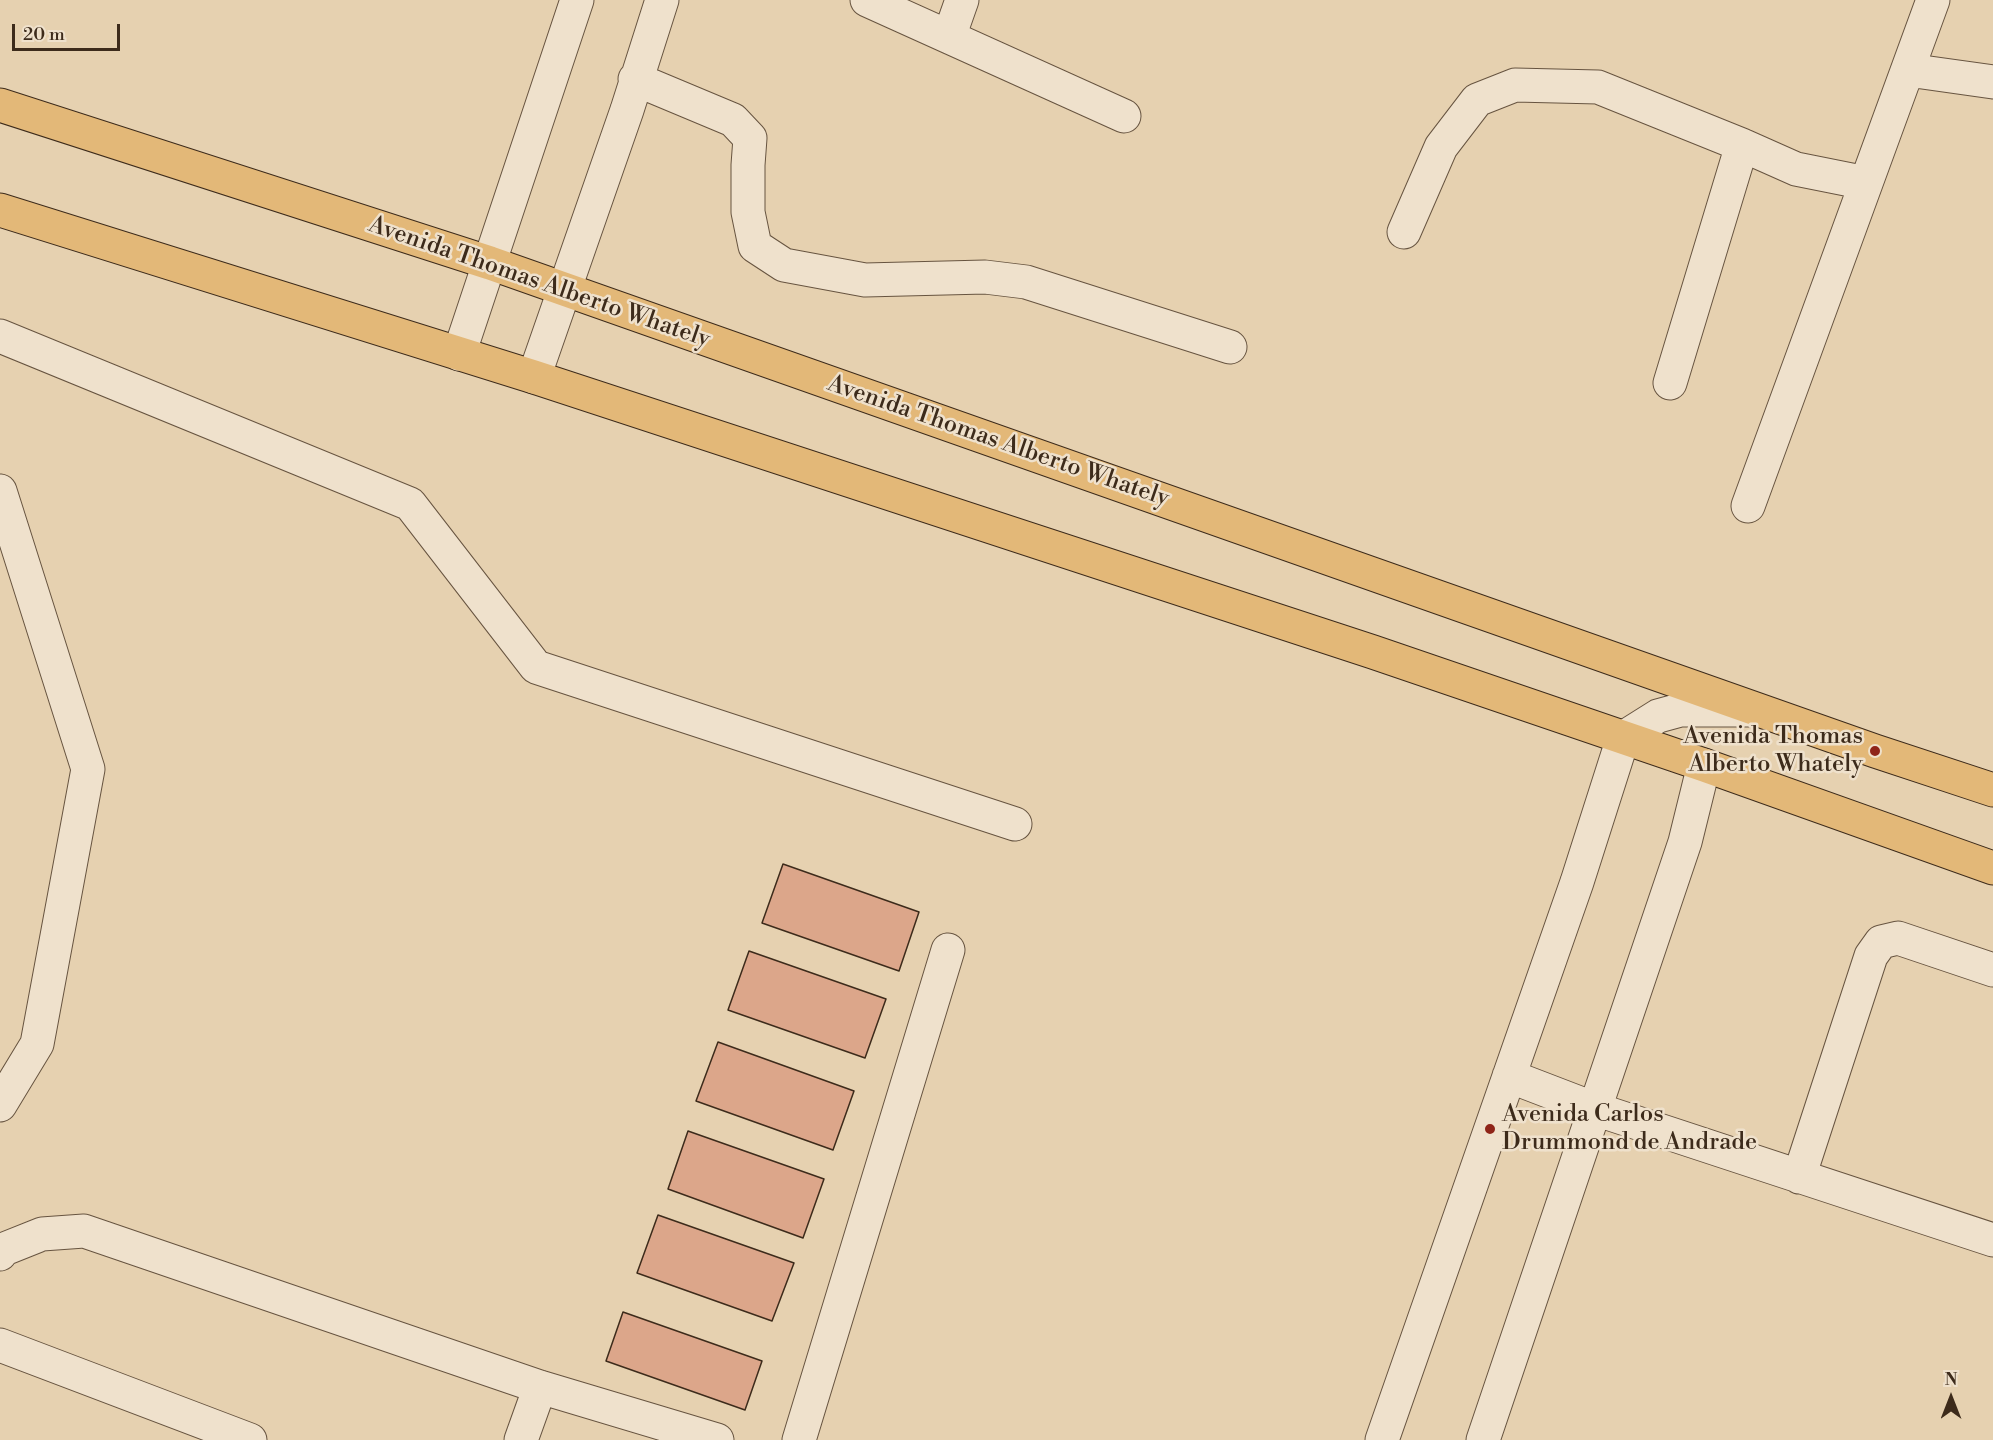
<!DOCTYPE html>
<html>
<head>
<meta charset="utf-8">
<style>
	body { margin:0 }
	#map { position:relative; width:1993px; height:1440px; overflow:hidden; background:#e6d1b0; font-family:"Libre Bodoni",serif }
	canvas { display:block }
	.north { position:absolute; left:1921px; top:1368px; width:60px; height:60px; -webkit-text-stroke:4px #efe1cc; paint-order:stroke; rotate:0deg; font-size:16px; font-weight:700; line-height:24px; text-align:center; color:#3d2b1b }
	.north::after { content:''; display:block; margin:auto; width:21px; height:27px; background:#3d2b1b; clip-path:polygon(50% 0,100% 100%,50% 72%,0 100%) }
	.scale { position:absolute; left:12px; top:24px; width:108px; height:27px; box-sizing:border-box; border:3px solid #3d2b1b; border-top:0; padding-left:8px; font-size:18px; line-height:21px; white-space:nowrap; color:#3d2b1b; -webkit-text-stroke:4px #efe1cc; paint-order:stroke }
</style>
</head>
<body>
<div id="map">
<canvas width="1993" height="1440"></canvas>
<div class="north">N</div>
<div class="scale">20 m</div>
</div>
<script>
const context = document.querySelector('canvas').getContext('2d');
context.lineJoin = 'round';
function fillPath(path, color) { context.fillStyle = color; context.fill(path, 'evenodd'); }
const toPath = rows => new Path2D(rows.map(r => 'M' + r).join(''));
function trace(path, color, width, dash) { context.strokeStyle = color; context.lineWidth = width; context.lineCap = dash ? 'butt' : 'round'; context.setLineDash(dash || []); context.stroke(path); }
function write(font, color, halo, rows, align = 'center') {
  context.font = font + ' "Libre Bodoni",serif'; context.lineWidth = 5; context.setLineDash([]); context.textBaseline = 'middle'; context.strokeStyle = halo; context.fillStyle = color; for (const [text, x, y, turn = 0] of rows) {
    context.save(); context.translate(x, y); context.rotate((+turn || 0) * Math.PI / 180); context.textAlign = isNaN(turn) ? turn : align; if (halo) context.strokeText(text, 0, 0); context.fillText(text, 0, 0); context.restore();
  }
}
const building = toPath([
	[783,864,919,912,899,971,762,923,783,864],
	[749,951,886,999,865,1058,728,1010,749,951],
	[718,1042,854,1091,833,1150,696,1101,718,1042],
	[688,1131,824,1179,803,1238,668,1189,688,1131],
	[658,1215,794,1263,772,1321,637,1273,658,1215],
	[623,1312,762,1361,745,1410,606,1361,623,1312]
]);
const minor = toPath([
	[867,0,1124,116],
	[949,37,962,0],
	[1908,70,1993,82],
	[635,79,733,120,750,138,748,165,748,212,755,246,784,265,865,280,985,277,1026,282,1230,347],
	[1404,232,1441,147,1477,100,1515,85,1598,87,1742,145,1796,169,1866,183],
	[0,336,410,504,536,667,1015,824],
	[459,354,577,0],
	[534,377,627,110,662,0],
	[1670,383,1742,145],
	[0,491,88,769,37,1044,0,1105],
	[1748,506,1933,0],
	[1509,1076,1595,1109,1993,1240],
	[1799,1177,1871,956,1881,942,1898,938,1993,970],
	[0,1254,2,1250,42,1234,84,1231,540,1387,717,1440],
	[0,1345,250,1440],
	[521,1440,540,1387],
	[799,1440,948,950],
	[1382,1440,1577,882,1623,738,1658,716,1680,710,1754,710],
	[1483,1440,1685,842,1704,765]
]);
const major = toPath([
	[0,105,490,263,1875,751,1993,790],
	[0,210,534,377,1373,652,1704,765,1993,868]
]);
const markers = [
	[1875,751,6,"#8f2418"],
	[1490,1129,6,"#8f2418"]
];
const streetNames = [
	["Avenida Thomas Alberto Whately",539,283,19],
	["Avenida Thomas Alberto Whately",998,442,19]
];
const poiNames = [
	["Avenida Thomas",1863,737],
	["Alberto Whately",1863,765],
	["Avenida Carlos",1502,1115,"left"],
	["Drummond de Andrade",1502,1143,"left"]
];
fillPath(building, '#dca68a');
trace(building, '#3d2b1b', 1.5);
trace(minor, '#675440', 35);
trace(major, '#3d2b1b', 35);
trace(minor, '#efe1cc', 33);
trace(major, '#e3b878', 33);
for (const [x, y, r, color] of markers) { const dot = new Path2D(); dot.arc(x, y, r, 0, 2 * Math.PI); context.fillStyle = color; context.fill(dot); trace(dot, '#efe1cc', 2); }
write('24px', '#3d2b1b', '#efe1cc', streetNames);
write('24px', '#3d2b1b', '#efe1cc', poiNames, 'right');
</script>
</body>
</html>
